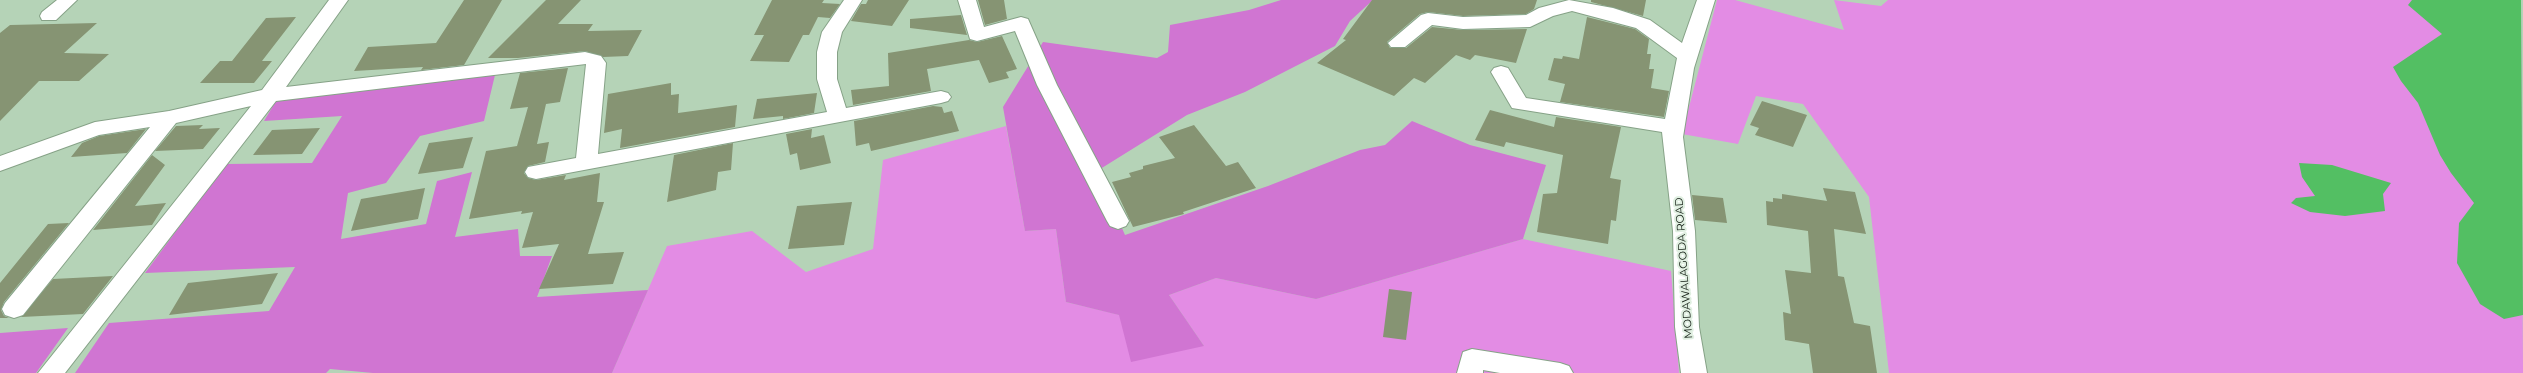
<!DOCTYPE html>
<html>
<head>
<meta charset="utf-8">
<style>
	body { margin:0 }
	canvas { display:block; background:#b5d3b7 }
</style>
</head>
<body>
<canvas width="2523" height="373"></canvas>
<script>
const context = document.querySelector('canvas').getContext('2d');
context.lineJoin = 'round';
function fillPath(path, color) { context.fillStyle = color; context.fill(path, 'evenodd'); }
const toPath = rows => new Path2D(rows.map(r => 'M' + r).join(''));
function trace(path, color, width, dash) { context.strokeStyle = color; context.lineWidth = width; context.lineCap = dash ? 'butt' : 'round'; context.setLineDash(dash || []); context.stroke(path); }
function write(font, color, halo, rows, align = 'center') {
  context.font = font + ' Montserrat,sans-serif'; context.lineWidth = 4; context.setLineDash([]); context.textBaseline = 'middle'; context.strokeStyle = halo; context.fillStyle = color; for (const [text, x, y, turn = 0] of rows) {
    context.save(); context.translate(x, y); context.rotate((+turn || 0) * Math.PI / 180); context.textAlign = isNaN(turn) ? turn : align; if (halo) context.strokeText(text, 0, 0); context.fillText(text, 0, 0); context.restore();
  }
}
const green = toPath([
	[1717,0,1735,0,1844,30,1834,0,1881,6,1888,0,2521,0,2523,373,1889,373,1869,197,1803,104,1756,96,1738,144,1682,134],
	[1006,126,1025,231,1056,229,1066,302,1120,315,1204,346,1169,295,1216,278,1316,299,1523,239,1671,271,1679,373,612,373,667,246,752,231,806,272,873,249,883,160]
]);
const forest = toPath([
	[1281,0,1373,0,1350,21,1335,46,1245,92,1187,115,1097,171,1125,235,1268,186,1360,150,1385,145,1412,121,1470,145,1546,165,1523,239,1316,299,1216,278,1169,295,1204,346,1131,362,1119,315,1066,302,1056,229,1025,231,1003,107,1043,42,1157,58,1168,52,1170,25,1249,10],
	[495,75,484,121,420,136,386,183,348,193,341,239,426,224,437,181,472,172,455,237,518,229,520,256,552,256,537,297,648,290,612,373,373,373,330,369,326,373,75,373,109,323,269,311,295,267,145,273,226,164,312,163,342,116,264,121,276,101],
	[68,328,36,373,0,373,0,333]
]);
const water = toPath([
	[2412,0,2521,0,2523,315,2504,319,2480,304,2457,263,2459,223,2474,203,2451,173,2440,155,2418,103,2401,81,2393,67,2442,34,2408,5],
	[2299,163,2332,165,2391,183,2383,194,2385,211,2345,216,2310,212,2291,203,2296,198,2315,196,2302,177]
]);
const building = toPath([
	[464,0,502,0,464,65,421,70,423,67,354,71,368,47,436,43],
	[546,0,581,0,558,24,593,24,588,31,642,30,628,56,603,57,585,51,518,58,488,58],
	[772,0,824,0,822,3,840,4,830,18,818,17,809,35,803,35,789,62,750,61,764,35,754,35],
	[868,0,909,0,892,26,851,21,861,4,866,4],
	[978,0,1004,0,1007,19,985,25],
	[1372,0,1537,0,1534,9,1526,14,1463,16,1428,12,1420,14,1387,42,1390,48,1406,48,1432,27,1463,30,1527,29,1516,63,1475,55,1470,60,1456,55,1425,83,1414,78,1394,96,1317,63,1346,40,1343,39],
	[1591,0,1646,0,1643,16,1591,2],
	[961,15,967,35,910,28,910,19],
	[296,17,262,61,272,61,254,83,200,83,220,61,232,61,266,18],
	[1587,17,1635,29,1649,39,1647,54,1651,54,1649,69,1654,69,1651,88,1669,91,1664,117,1560,102,1565,84,1548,80,1554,58,1562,59,1563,56,1579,59],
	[97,23,64,53,109,54,79,81,39,81,0,121,0,33,10,25],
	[1002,36,1017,69,1006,72,1009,78,989,83,979,60,927,69,931,91,853,105,851,90,889,86,888,53,969,40,977,42],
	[568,68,560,102,546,104,537,144,549,142,545,162,528,166,524,173,528,178,536,180,566,175,564,180,600,173,597,202,604,202,588,254,624,252,613,284,539,289,559,244,522,248,533,212,521,214,522,211,469,219,486,151,517,146,528,107,510,109,520,73],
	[671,83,671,95,679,94,678,113,737,105,735,127,620,148,622,129,604,133,608,94],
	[817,93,814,113,783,119,783,116,753,119,757,99],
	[1762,101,1807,115,1793,147,1755,135,1759,128,1750,125],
	[933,106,942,107,944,113,952,111,959,131,871,151,869,143,856,146,854,121],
	[1490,110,1554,127,1556,117,1621,127,1610,178,1621,180,1616,221,1611,220,1608,244,1537,232,1543,194,1557,193,1563,155,1506,142,1504,147,1475,140],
	[203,125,199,129,220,128,203,149,155,151,176,126],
	[1194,125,1226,166,1238,162,1256,188,1183,212,1184,214,1133,227,1112,182,1131,177,1129,173,1143,169,1143,166,1175,158,1159,137],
	[320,128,302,154,253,155,272,130],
	[146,129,127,153,71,157,82,143,99,136],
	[812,129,811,138,824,135,831,163,800,170,797,153,790,155,786,134],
	[473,137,463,168,418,174,429,143],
	[733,143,731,170,718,172,716,190,667,202,674,155],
	[152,155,165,165,135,206,166,203,152,225,93,230],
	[425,188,418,219,351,231,361,199],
	[1823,188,1855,192,1866,234,1834,229,1838,276,1844,277,1854,323,1870,326,1877,373,1813,373,1809,344,1785,340,1783,312,1791,314,1785,270,1811,273,1808,231,1767,225,1766,201,1773,202,1773,198,1782,199,1782,194,1827,201],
	[1692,195,1723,198,1727,223,1695,220],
	[852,202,844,245,788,249,797,206],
	[69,223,4,302,1,310,4,316,9,318,0,318,0,283,48,224],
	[278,273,262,304,169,315,188,283],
	[113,276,83,314,21,317,53,279],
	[1389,289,1412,292,1406,340,1383,337]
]);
const minor = toPath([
	[57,0,77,0,56,20,42,20,40,16,42,12,57,0],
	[329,0,348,0,286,87,585,52,601,56,606,63,598,154,827,112,817,79,817,52,822,32,844,0,862,0,842,32,837,52,837,79,846,108,941,91,948,93,951,97,948,101,941,103,536,179,528,177,525,172,528,167,576,158,586,64,276,101,65,373,38,373,251,106,176,123,23,315,14,318,5,315,2,309,5,303,150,127,99,135,0,171,0,156,95,122,169,111,262,90,329,0],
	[958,0,976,0,984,27,1021,17,1028,19,1057,85,1129,221,1126,226,1118,229,1110,226,1107,221,1037,85,1015,31,977,41,970,39,958,0],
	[1569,0,1613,8,1650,20,1682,43,1697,0,1715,0,1694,68,1683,137,1695,231,1699,327,1707,373,1681,373,1675,327,1673,231,1662,132,1512,108,1491,72,1494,68,1501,66,1508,68,1526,98,1665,119,1677,58,1636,28,1572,11,1553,16,1530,27,1463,29,1432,25,1405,47,1391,47,1388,43,1421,15,1428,13,1463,17,1526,15,1539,8,1569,0],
	[1472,349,1560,363,1569,366,1573,373,1500,373,1483,370,1483,373,1457,373,1463,352,1472,349]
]);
const streetNames = [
	["MODAWALAGODA ROAD",1684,268,-94]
];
fillPath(green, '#e38ce4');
fillPath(forest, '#d075d2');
fillPath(water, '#53bf63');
fillPath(building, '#869473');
trace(minor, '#86a287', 2);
fillPath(minor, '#fff');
write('11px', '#121d13', '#e0efe1', streetNames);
</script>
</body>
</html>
